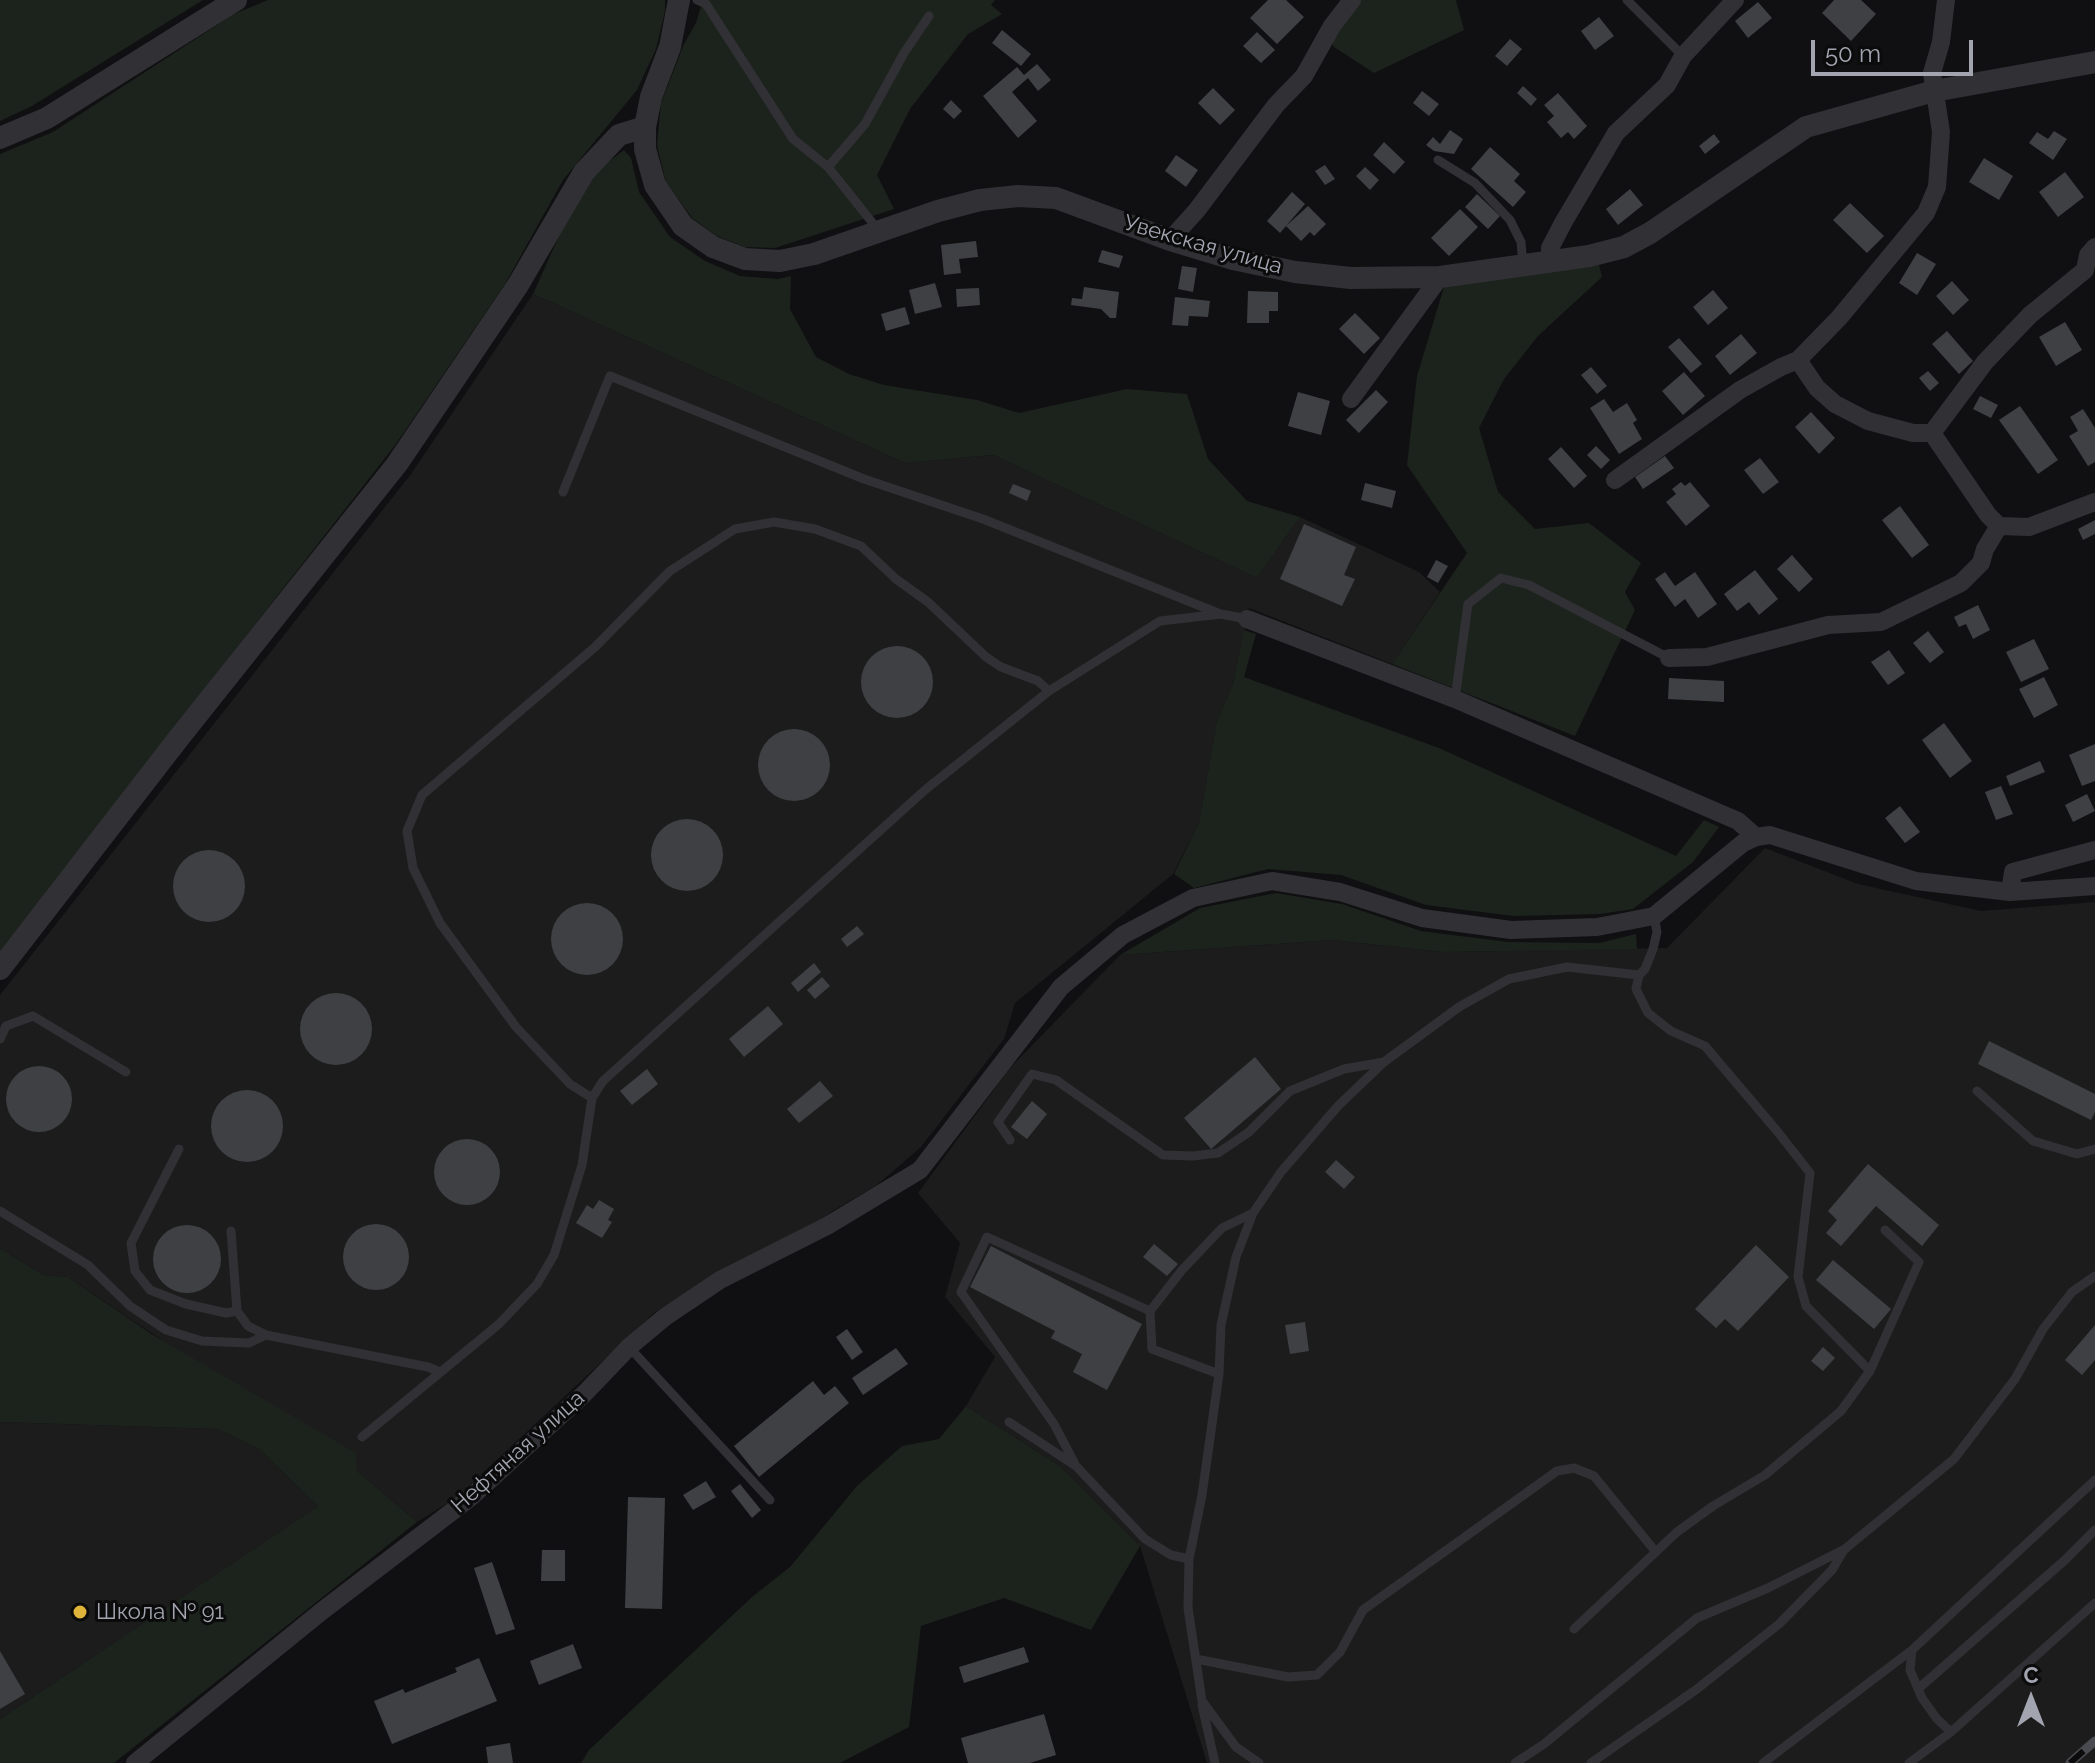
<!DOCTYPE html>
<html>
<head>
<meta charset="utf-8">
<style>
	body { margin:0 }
	#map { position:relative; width:2095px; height:1763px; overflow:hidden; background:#100f11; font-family:Raleway,sans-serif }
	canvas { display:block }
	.north { position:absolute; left:1991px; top:1659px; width:80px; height:80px; -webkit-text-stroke:6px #0b0b0c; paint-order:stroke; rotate:0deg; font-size:22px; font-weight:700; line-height:32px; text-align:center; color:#a2a5b0 }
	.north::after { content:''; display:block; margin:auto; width:28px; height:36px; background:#a2a5b0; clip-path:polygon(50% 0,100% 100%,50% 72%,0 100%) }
	.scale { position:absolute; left:1811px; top:40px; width:162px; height:36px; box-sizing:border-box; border:4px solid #a2a5b0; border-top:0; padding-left:10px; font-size:24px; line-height:28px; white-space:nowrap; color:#a2a5b0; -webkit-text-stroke:6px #0b0b0c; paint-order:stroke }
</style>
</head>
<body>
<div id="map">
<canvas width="2095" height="1763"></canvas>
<div class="north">С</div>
<div class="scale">50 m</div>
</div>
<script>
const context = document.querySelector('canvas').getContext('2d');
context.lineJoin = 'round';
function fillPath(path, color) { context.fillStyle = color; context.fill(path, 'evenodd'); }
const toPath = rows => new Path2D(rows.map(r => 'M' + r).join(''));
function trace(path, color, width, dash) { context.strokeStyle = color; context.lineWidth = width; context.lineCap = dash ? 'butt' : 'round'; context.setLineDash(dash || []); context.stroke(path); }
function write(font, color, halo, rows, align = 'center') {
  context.font = font + ' Raleway,sans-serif'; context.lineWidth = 6; context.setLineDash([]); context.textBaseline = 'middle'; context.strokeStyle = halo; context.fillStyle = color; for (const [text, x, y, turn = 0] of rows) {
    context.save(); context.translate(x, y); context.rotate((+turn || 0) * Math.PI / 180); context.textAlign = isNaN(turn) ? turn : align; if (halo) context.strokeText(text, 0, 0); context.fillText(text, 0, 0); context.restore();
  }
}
const built = toPath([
	[533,294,905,463,993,455,1257,578,1300,517,1419,572,1440,592,1392,664,1249,608,1233,684,1217,720,1199,823,1173,874,1015,1003,1004,1039,921,1147,877,1185,831,1212,818,1223,729,1268,654,1313,456,1498,417,1522,357,1471,68,1277,43,1275,0,1248,0,995,411,474],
	[1765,848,1858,884,1981,911,2095,902,2095,1763,1207,1763,1140,1546,1060,1466,966,1406,995,1357,945,1297,960,1243,918,1193,1010,1068,1120,955,1332,940,1443,952,1667,948],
	[0,1422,217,1429,259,1449,318,1506,0,1719]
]);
const green = toPath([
	[0,0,203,0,32,106,0,121],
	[268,0,665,0,665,11,656,49,637,90,563,180,505,284,396,444,0,951,0,154,53,132,234,14],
	[703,0,995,0,991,5,1002,14,968,34,910,109,877,175,894,209,775,248,745,247,717,236,692,218,666,182,657,146,661,103,684,44,696,23],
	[1342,0,1456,0,1464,30,1374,73,1334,47,1323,28],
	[624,150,631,158,639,192,670,237,705,261,740,276,778,279,791,276,790,309,816,357,849,374,884,385,977,400,1019,413,1127,389,1187,394,1208,459,1247,501,1300,517,1257,578,993,455,905,463,533,294,576,198,590,176],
	[1599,265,1602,277,1538,336,1504,379,1479,428,1498,492,1535,529,1589,523,1641,563,1625,592,1635,610,1575,736,1392,664,1467,553,1407,465,1417,376,1444,287],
	[1244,630,1256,634,1244,677,1439,748,1676,856,1704,820,1719,827,1693,862,1633,909,1600,914,1513,916,1426,905,1341,875,1268,869,1194,888,1174,874,1199,823,1217,720,1233,684],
	[1276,893,1342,904,1421,931,1508,942,1599,943,1636,934,1637,949,1443,952,1332,940,1120,955,1200,908],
	[0,1248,43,1275,68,1277,153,1335,356,1453,357,1471,417,1522,114,1763,0,1763,0,1719,318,1506,259,1449,217,1429,0,1422],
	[966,1406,1060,1466,1140,1546,1091,1630,1004,1598,921,1626,909,1727,840,1763,581,1763,589,1750,752,1597,790,1567,857,1486,902,1446,939,1439]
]);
const building = toPath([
	[1268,0,1286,0,1304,17,1277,44,1250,18],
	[1834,0,1861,0,1876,14,1851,41,1822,13],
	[1758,2,1772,18,1748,38,1735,21],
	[1599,17,1614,36,1595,50,1581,31],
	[1002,30,1031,54,1021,66,992,43],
	[1257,32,1275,50,1261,63,1243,46],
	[1510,39,1522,49,1507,66,1495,56],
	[1037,64,1051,80,1038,91,1028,78,1012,92,1037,121,1018,138,983,96,1017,67,1024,75],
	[1523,86,1537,99,1531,106,1517,93],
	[1213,88,1235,110,1220,125,1198,103],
	[1422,91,1439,104,1429,116,1413,103],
	[1558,93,1587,126,1574,139,1568,132,1561,138,1547,122,1554,116,1544,105],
	[951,100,962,111,954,119,943,109],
	[1450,130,1463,139,1454,154,1434,151,1426,145,1433,137,1440,144],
	[2054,131,2067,139,2053,160,2029,143,2037,132,2048,139],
	[1714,134,1720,142,1705,154,1699,146],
	[1384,142,1405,162,1394,174,1373,155],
	[1490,147,1520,174,1514,181,1526,192,1513,207,1471,169],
	[1176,155,1198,170,1186,187,1165,171],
	[1984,158,2013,176,1999,200,1969,182],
	[1325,165,1335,179,1325,185,1315,171],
	[1365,167,1379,180,1370,190,1356,176],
	[2065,172,2084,197,2058,217,2039,192],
	[1630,189,1643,205,1618,225,1606,209],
	[1292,192,1305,204,1280,233,1267,221],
	[1477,194,1500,216,1488,229,1465,207],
	[1850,203,1884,236,1867,253,1833,220],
	[1308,206,1326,224,1314,236,1310,232,1301,241,1286,226],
	[1460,209,1478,227,1449,256,1431,238],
	[976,241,978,257,959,259,961,273,944,275,941,245],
	[1102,250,1123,256,1119,268,1098,262],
	[1917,253,1936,264,1917,295,1899,283],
	[1182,266,1197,268,1193,292,1178,289],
	[1952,281,1969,300,1953,315,1936,296],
	[935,283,942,307,915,314,909,290],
	[1084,287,1119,292,1116,318,1110,318,1101,309,1071,305,1072,298,1082,299],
	[979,288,980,305,957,307,956,289],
	[1713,290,1728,308,1708,325,1693,307],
	[1248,291,1278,292,1278,311,1269,311,1269,323,1247,323],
	[1175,297,1210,301,1208,317,1189,316,1188,326,1172,325],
	[905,307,910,324,886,331,881,314],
	[1355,313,1380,338,1364,354,1339,329],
	[2065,322,2082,350,2056,366,2039,337],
	[1947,331,1973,361,1959,374,1932,344],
	[1741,334,1757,353,1730,375,1715,356],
	[1679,338,1702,364,1691,373,1668,347],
	[1591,367,1607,386,1597,394,1581,375],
	[1928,371,1939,383,1930,391,1919,378],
	[1684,372,1705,396,1683,415,1662,391],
	[1376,390,1388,402,1359,433,1346,420],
	[1298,392,1330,401,1321,435,1288,426],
	[1980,396,1998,405,1991,418,1973,409],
	[1604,399,1613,412,1627,403,1637,420,1633,423,1642,439,1619,454,1590,408],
	[2020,406,2058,460,2038,474,1999,420],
	[2083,409,2095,428,2095,462,2088,466,2069,436,2078,431,2070,417],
	[1811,412,1835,438,1819,454,1795,427],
	[1596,446,1610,460,1601,469,1587,455],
	[1561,447,1587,476,1574,488,1548,459],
	[1665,456,1674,468,1643,489,1635,477],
	[1760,458,1779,482,1763,494,1744,470],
	[1681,482,1685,486,1690,482,1710,506,1686,526,1666,502,1676,494,1672,489],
	[1365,483,1396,491,1392,508,1361,500],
	[1013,484,1031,491,1027,501,1009,493],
	[1900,506,1929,545,1912,558,1882,520],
	[2095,520,2095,534,2083,540,2078,529],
	[1304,524,1356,547,1344,575,1355,579,1342,606,1280,579],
	[1792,555,1813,579,1799,592,1777,569],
	[1436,560,1448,566,1438,583,1427,577],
	[1755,570,1778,599,1759,615,1749,602,1737,611,1724,594],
	[1665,572,1675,586,1695,572,1717,604,1698,618,1685,599,1675,607,1655,579],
	[1978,605,1990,630,1973,639,1966,624,1959,627,1954,617],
	[1928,631,1944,652,1930,663,1913,643],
	[2034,639,2049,669,2021,682,2006,652],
	'861 682a36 36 0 1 1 72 0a36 36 0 1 1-72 0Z',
	[1889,650,1905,673,1888,685,1871,662],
	[2044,677,2058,705,2034,718,2019,689],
	[1669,678,1724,681,1724,702,1668,699],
	[1944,723,1972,761,1950,778,1922,740],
	'758 765a36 36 0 1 1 72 0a36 36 0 1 1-72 0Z',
	[2095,744,2095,781,2082,786,2069,755],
	[2040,761,2045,772,2010,786,2006,776],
	[2001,786,2013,814,1996,820,1985,792],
	[2087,794,2095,811,2073,822,2065,805],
	[1900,806,1920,832,1905,843,1885,818],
	'651 855a36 36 0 1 1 72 0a36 36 0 1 1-72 0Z',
	'173 886a36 36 0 1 1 72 0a36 36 0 1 1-72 0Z',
	'551 939a36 36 0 1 1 72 0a36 36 0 1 1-72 0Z',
	[857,926,864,934,847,947,841,939],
	[814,963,821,972,798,992,791,983],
	[822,977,830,986,815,999,807,990],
	'300 1029a36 36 0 1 1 72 0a36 36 0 1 1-72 0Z',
	[768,1006,783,1024,744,1057,729,1039],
	[1989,1041,2095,1094,2095,1112,2091,1120,1978,1064],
	[1255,1057,1281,1089,1211,1149,1184,1118],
	'6 1099a33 33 0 1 1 66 0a33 33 0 1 1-66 0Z',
	[647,1069,658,1084,632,1105,620,1091],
	[820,1081,833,1096,799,1123,787,1109],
	'211 1126a36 36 0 1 1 72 0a36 36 0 1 1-72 0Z',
	[1032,1101,1047,1114,1027,1139,1011,1127],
	'434 1172a33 33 0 1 1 66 0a33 33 0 1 1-66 0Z',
	[1336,1160,1355,1177,1344,1189,1325,1172],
	[1868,1164,1939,1225,1922,1246,1876,1206,1841,1246,1826,1233,1837,1220,1828,1211],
	[599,1200,614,1209,608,1220,612,1222,602,1238,576,1223,587,1205,593,1209],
	'343 1257a33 33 0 1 1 66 0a33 33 0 1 1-66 0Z',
	'153 1259a34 34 0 1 1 68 0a34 34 0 1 1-68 0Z',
	[1154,1244,1178,1264,1167,1276,1143,1257],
	[1756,1245,1789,1277,1738,1331,1725,1319,1716,1328,1695,1309],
	[991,1246,1142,1324,1107,1390,1073,1372,1082,1354,1051,1338,1055,1331,970,1287],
	[1833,1260,1891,1309,1874,1329,1816,1280],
	[1305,1322,1309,1351,1290,1354,1285,1325],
	[2095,1325,2095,1360,2082,1375,2065,1360],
	[847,1329,863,1352,852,1360,836,1337],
	[1823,1347,1835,1358,1823,1371,1811,1361],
	[896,1348,908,1364,863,1395,852,1378],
	[813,1381,824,1395,835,1386,849,1403,759,1477,734,1446],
	[706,1481,716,1497,693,1510,683,1495],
	[740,1484,761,1510,752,1518,731,1491],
	[628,1497,665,1498,662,1609,625,1608],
	[542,1550,565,1550,565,1581,541,1581],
	[492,1562,515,1629,496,1635,474,1568],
	[573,1644,582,1668,539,1685,530,1661],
	[1024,1647,1029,1662,964,1683,959,1667],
	[0,1651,25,1694,0,1709],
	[479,1658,497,1701,392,1744,374,1701,403,1689,405,1693,457,1672,455,1668],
	[1044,1714,1056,1755,1030,1763,968,1763,961,1738],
	[510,1743,513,1763,488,1763,486,1747]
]);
const service = toPath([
	[697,0,706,4,793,139,828,167,879,231],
	[1627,0,1683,56],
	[1438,160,1475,183,1510,220,1521,242,1523,266],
	[828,167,865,124,904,53,929,16],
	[563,492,610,376,864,479,983,519,1218,613],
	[1455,699,1468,604,1501,578,1529,585,1669,658],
	[1654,916,1657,932,1653,949,1645,969,1639,975,1636,989,1648,1013,1671,1031,1705,1046,1777,1131,1810,1173,1798,1277,1806,1306,1870,1371],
	[0,1039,6,1026,33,1016,126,1072],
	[1977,1091,2033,1141,2077,1154,2095,1149],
	[592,1098,570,1084,516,1027,440,923,413,868,407,831,422,795,595,647,670,571,735,529,774,522,815,529,861,546,896,579,928,602,986,657,1001,667,1038,681,1049,691],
	[1010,1140,998,1122,1032,1074,1056,1080,1163,1155,1193,1156,1218,1153,1249,1132,1290,1091,1344,1069,1384,1062,1459,1007,1509,979,1567,967,1639,975],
	[179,1149,131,1243,135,1271,150,1290,186,1304,226,1313,237,1311],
	[0,1211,88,1265,130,1306,166,1330,202,1341,249,1343,266,1335],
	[1253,1213,1236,1257,1221,1325,1219,1374,1202,1495,1189,1559,1188,1608,1202,1701,1236,1747,1259,1763],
	[231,1231,237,1311,248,1326,266,1335,428,1367,440,1372],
	[1150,1311,1152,1349,1219,1374],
	[629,1347,770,1500],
	[1009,1422,1076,1466,1145,1539,1171,1555,1189,1559],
	[362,1437,499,1324,537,1284,554,1255,582,1165,592,1098,603,1081,925,790,1049,691,1160,621,1221,614,1247,619],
	[1076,1466,1054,1424,961,1292,987,1237,1150,1311,1182,1270,1222,1228,1253,1213,1281,1172,1338,1106,1384,1062],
	[1574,1629,1677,1532,1713,1506,1765,1475,1841,1411,1870,1371,1919,1262,1885,1230],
	[1912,1650,1910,1670,1922,1698,1937,1719,1951,1732,2095,1603],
	[1196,1659,1288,1677,1317,1675,1340,1652,1363,1610,1557,1471,1574,1468,1594,1476,1655,1551],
	[1918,1689,2065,1560,2095,1530],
	[1202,1705,1215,1763],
	[1515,1763,1544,1744,1697,1618,1768,1588,1845,1549,1954,1459,2015,1379,2043,1329,2072,1292,2095,1276],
	[1591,1763,1697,1689,1779,1624,1832,1570,1844,1550],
	[1763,1763,1912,1650,2095,1480],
	[1909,1763,1951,1732]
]);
const minor = toPath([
	[1170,240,1197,210,1276,105,1304,76,1332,26,1352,0],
	[1550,262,1550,248,1563,223,1616,133,1667,85,1683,56,1735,0],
	[1798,360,1817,388,1835,404,1868,421,1913,433,1932,433,1988,515,1999,526],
	[1351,399,1440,277],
	[1932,433,1985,362,2030,315,2085,270,2088,255,2095,247],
	[1615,480,1740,390,1781,367,1798,360,1839,318,1926,213,1937,187,1941,132,1932,73,1941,42,1946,0],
	[1247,619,1455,699,1738,821,1756,837],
	[1669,658,1707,657,1828,625,1881,622,1961,583,1981,563,1985,549,1999,526,2029,527,2095,502],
	[2010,892,2013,872,2095,850],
	[135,1763,322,1611,471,1497,584,1394,629,1347,665,1317,720,1280,827,1226,920,1170,1061,987,1123,935,1193,898,1272,881,1340,892,1422,918,1511,930,1597,927,1654,916,1743,843,1756,837,1770,835,1916,881,2010,892,2095,886]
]);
const tertiary = toPath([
	[679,0,670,47,651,97,645,127,645,149,655,185,683,226,713,247,745,259,780,261,814,254,938,211,980,200,1018,196,1056,198,1170,240,1233,259,1295,272,1351,278,1440,277,1589,256,1624,247,1650,233,1806,127,1934,91,2095,62],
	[0,138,47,118,236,0],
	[0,969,178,739,397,464,518,285,584,172,619,135,645,127]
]);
const rail = toPath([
	[2070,1763,2095,1741]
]);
const markers = [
	[80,1612,8,"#deb43a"]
];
const streetNames = [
	["Увекская улица",1203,245,16],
	["Нефтяная улица",518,1452,-42]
];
const poiNames = [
	["Школа № 91",96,1612]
];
fillPath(built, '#1c1c1d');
fillPath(green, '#1c231d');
fillPath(building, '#3f4044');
trace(service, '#313135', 9);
trace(minor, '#313135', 18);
trace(tertiary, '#313135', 22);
trace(rail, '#4a4b50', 9);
trace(rail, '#0b0b0c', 6, [18]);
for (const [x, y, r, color] of markers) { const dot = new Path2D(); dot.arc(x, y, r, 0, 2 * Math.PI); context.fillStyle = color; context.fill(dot); trace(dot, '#0b0b0c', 3); }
write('22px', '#a2a5b0', '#0b0b0c', streetNames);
write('22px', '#a2a5b0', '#0b0b0c', poiNames, 'left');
</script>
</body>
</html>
